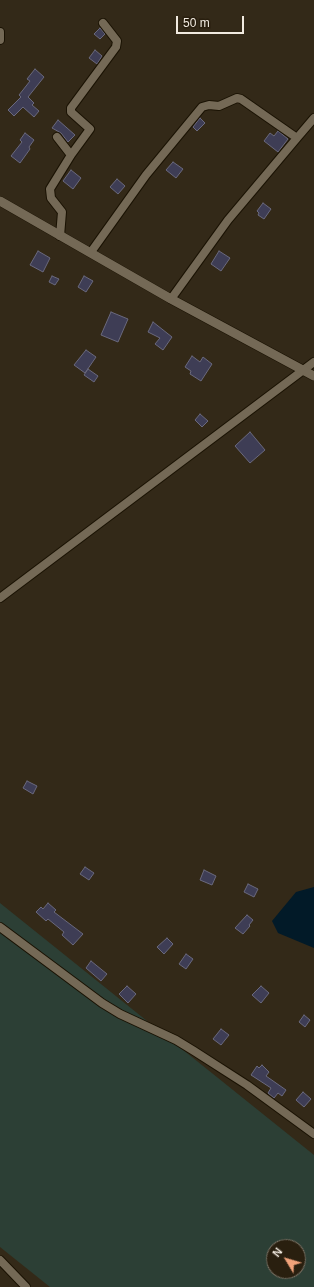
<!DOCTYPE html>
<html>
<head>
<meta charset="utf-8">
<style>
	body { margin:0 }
	#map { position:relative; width:314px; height:1287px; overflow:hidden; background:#332918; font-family:Arial,sans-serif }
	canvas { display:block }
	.north { position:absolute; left:266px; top:1239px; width:40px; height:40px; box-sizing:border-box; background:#291f0f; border:1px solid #797063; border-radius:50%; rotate:308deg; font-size:11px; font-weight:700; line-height:16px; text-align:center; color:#f1eae0 }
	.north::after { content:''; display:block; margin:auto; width:14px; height:18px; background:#f0a27a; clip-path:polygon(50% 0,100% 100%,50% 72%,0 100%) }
	.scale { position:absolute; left:176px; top:16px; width:68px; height:18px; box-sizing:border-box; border:2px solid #f1eae0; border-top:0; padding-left:5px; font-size:12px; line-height:14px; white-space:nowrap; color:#f1eae0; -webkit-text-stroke:3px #291f0f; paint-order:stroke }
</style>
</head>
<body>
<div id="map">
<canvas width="314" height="1287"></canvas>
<div class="north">N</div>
<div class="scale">50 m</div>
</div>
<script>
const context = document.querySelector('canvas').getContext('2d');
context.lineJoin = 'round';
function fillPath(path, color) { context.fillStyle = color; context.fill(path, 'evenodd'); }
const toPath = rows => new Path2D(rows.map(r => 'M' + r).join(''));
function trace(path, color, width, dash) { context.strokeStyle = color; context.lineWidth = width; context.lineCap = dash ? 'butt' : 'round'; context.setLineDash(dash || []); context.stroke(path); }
const green = toPath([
	[0,903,314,1155,314,1287,50,1287,0,1247],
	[274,1247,298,1247,298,1271,274,1271]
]);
const water = toPath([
	[314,887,314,948,278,933,272,921,296,892]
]);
const building = toPath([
	[100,28,105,34,100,39,94,34,100,28],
	[95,50,102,56,97,64,89,58,95,50],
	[35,69,44,77,28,97,34,103,32,105,39,111,34,117,23,107,14,116,8,110,21,97,19,95,30,81,27,79,35,69],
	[200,118,205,123,197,131,193,127,200,118],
	[58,120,75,135,68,142,61,133,52,128,58,120],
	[278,131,288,139,278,152,264,141,270,133,274,136,278,131],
	[25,133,34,140,29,147,30,149,20,163,11,156,22,142,20,140,25,133],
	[173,162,183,169,176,178,166,170,173,162],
	[71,170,81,178,73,189,63,181,71,170],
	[117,179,125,186,118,194,110,187,117,179],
	[263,203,271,209,264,219,258,215,259,213,257,211,263,203],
	[38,251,50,258,43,272,30,265,38,251],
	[219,251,230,258,221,271,211,264,219,251],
	[52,276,59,279,55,285,49,282,52,276],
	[84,276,93,281,86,292,78,287,84,276],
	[111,312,128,319,118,342,101,335,111,312],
	[153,322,172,337,163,350,155,344,160,338,148,332,153,322],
	[86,350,96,357,85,373,74,365,86,350],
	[192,356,200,362,203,357,212,364,201,381,190,374,191,371,185,367,192,356],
	[88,369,98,376,94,382,84,375,88,369],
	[200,414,208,421,202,427,195,420,200,414],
	[250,432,265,450,250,463,235,446,250,432],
	[27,781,37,786,33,794,23,788,27,781],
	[85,867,94,873,89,880,80,874,85,867],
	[204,870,216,876,212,885,200,880,204,870],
	[248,884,258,889,254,897,244,892,248,884],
	[48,903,56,910,54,912,83,934,73,945,62,935,64,932,48,919,46,921,36,912,41,907,43,909,48,903],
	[247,915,253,920,249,925,250,926,243,934,235,928,247,915],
	[167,938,173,944,164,954,157,947,167,938],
	[186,954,193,959,186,969,179,964,186,954],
	[91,961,107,974,101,981,86,968,91,961],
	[127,986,136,994,128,1003,119,994,127,986],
	[261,986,269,993,261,1003,252,995,261,986],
	[304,1015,310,1020,305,1027,299,1022,304,1015],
	[221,1029,229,1035,221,1045,213,1039,221,1029],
	[262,1065,269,1072,266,1076,286,1090,282,1096,278,1093,274,1098,268,1093,271,1088,251,1075,257,1066,259,1068,262,1065],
	[303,1092,311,1099,304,1107,296,1100,303,1092]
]);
const minor = toPath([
	[0,32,0,40],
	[57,137,71,155,50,189,51,198,62,212,60,236],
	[71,155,90,129,71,112,71,108,116,47,117,41,103,23],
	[91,252,146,175,202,107,209,105,219,106,237,98,241,99,297,138,314,118],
	[171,299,228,220,297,138],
	[0,598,314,362],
	[0,927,102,1003,120,1014,176,1040,194,1051,247,1085,314,1134],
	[0,1260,26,1287]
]);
const tertiary = toPath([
	[0,201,171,299,314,376]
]);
fillPath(green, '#2c3f35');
fillPath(water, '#021a28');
fillPath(building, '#3e3d55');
trace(building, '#6a697d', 1);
trace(minor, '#1a1203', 10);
trace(tertiary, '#1a1203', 10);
trace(minor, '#746956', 8);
trace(tertiary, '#746956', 9);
</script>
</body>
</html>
